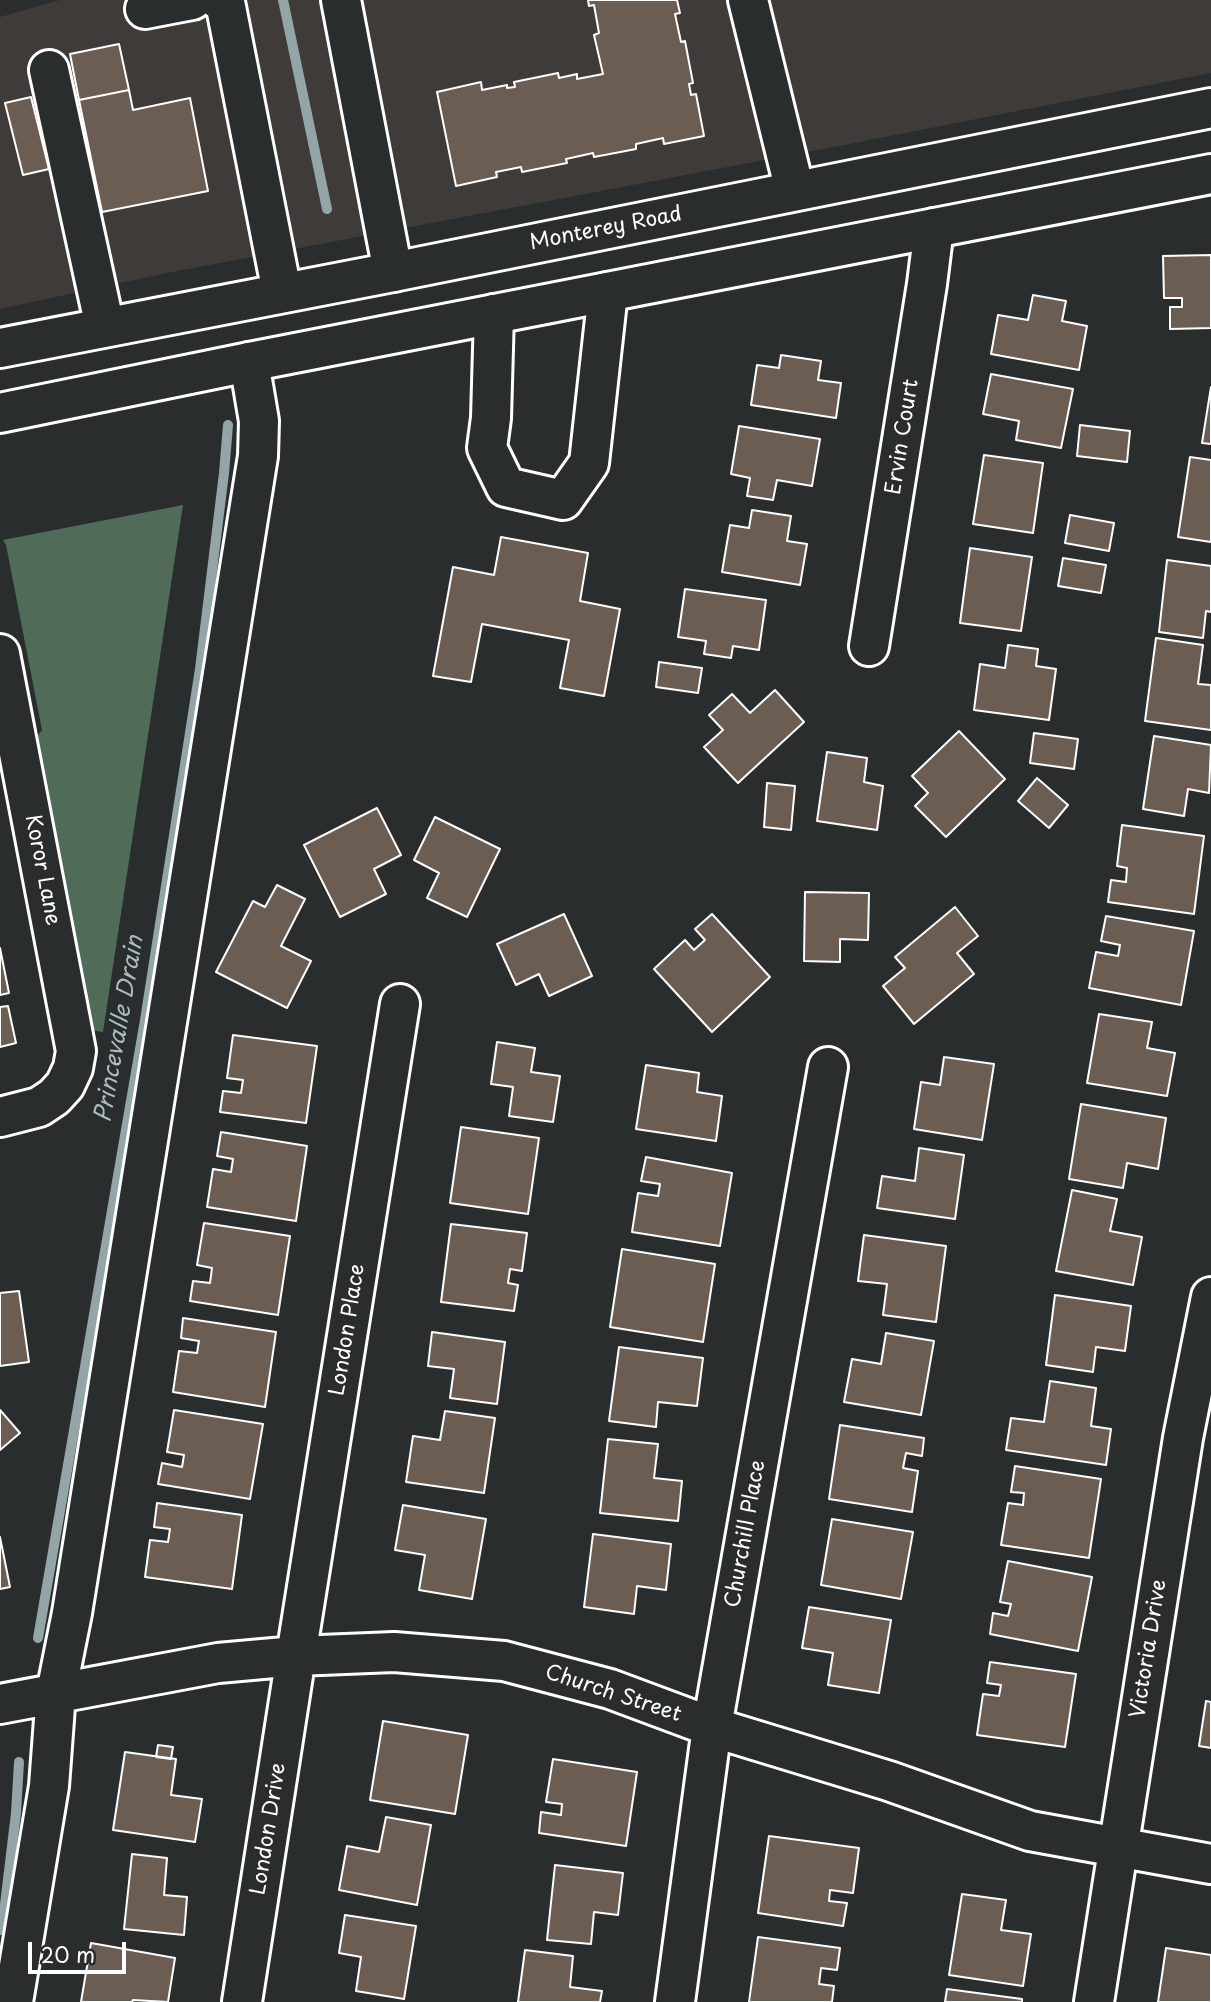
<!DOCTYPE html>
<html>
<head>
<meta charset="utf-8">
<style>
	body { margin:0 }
	#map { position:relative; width:1211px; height:2002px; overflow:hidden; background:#2a2d2e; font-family:"Playpen Sans",sans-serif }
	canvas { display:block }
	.scale { position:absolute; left:28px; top:1942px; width:98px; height:32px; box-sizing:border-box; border:4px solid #fff; border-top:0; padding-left:9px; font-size:21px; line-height:24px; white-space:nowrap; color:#fff; -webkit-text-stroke:5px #2a2d2e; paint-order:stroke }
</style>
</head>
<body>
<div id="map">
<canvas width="1211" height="2002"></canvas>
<div class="scale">20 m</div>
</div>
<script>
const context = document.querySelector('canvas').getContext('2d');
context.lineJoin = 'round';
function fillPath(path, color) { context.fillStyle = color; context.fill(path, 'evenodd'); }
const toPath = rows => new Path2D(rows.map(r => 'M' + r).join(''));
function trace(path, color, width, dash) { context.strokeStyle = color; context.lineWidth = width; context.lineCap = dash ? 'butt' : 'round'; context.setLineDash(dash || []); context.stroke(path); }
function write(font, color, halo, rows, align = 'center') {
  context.font = font + ' "Playpen Sans",sans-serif'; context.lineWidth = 6; context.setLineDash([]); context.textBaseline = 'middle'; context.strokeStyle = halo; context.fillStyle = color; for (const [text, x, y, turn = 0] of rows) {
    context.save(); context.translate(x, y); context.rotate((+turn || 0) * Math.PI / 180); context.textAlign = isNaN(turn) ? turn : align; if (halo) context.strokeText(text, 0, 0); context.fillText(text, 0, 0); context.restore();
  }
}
const built = toPath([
	[60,0,1211,0,1211,73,839,146,162,274,0,309,0,17]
]);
const green = toPath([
	[183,505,103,1032,91,1030,35,739,42,730,6,545,3,540]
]);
const stream = toPath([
	[283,0,327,209],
	[38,1638,145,1020,200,669,224,473,228,425],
	[0,1930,5,1904,16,1813,19,1762]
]);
const building = toPath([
	[588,0,677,0,680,13,675,14,681,42,685,41,693,83,689,84,691,95,696,94,704,136,664,144,663,138,636,144,636,149,594,157,593,153,566,159,567,163,522,172,521,167,496,172,497,177,456,186,437,92,481,82,482,90,507,85,507,88,515,87,514,82,558,73,559,78,577,74,577,79,603,74,594,35,599,33,594,5,589,6,588,0],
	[119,44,129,90,79,100,70,54,119,44],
	[129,90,133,110,190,98,208,191,102,212,79,100,129,90],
	[31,97,49,169,23,175,5,103,31,97],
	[1211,255,1211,328,1170,329,1170,307,1182,307,1182,298,1164,298,1163,256,1211,255],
	[1033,295,1066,301,1062,321,1087,326,1079,370,991,354,998,315,1028,320,1033,295],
	[781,355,821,361,818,380,841,383,836,418,751,405,757,365,779,368,781,355],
	[991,374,1073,389,1061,448,1016,440,1019,421,983,414,991,374],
	[1211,387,1211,444,1202,443,1211,387],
	[1080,425,1130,431,1127,462,1077,456,1080,425],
	[739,426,820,439,812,486,777,480,773,500,747,496,750,478,731,474,739,426],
	[984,455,1043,463,1033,533,973,524,984,455],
	[1190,457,1211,460,1211,542,1178,537,1190,457],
	[752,510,791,516,787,541,807,544,800,585,722,572,730,525,749,528,752,510],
	[1070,515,1114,523,1109,551,1065,543,1070,515],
	[501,537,588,553,580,601,620,609,604,696,560,688,569,640,482,624,471,682,433,676,453,567,494,575,501,537],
	[970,548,1032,557,1021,631,960,623,970,548],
	[1063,558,1106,565,1101,593,1058,586,1063,558],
	[1167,560,1211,566,1211,612,1206,611,1203,638,1159,632,1167,560],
	[685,589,766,600,759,650,733,646,731,658,704,654,706,641,678,637,685,589],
	[1156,638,1203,645,1198,684,1211,685,1211,730,1145,721,1156,638],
	[1008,645,1038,649,1036,666,1056,669,1049,720,974,710,980,664,1005,668,1008,645],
	[659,662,702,668,698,693,656,687,659,662],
	[775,690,804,722,738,783,704,747,723,730,709,715,732,694,750,713,775,690],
	[959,731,1005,779,946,837,915,806,928,793,912,776,959,731],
	[1034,733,1078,739,1074,769,1030,763,1034,733],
	[1154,736,1211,745,1209,793,1188,789,1184,816,1143,809,1154,736],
	[827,752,867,758,864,782,883,786,877,830,817,821,827,752],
	[1037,778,1068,805,1049,828,1018,801,1037,778],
	[767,783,795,786,791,830,764,827,767,783],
	[377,808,401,855,374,869,386,894,340,917,304,845,377,808],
	[435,817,500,849,467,917,427,898,439,873,414,860,435,817],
	[1122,825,1204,836,1194,914,1108,902,1111,880,1126,882,1127,868,1117,866,1122,825],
	[277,885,305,899,281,946,311,961,287,1008,216,972,253,901,265,907,277,885],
	[805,892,869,893,868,940,840,939,840,962,804,961,805,892],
	[955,907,978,936,957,953,974,974,914,1024,883,986,905,968,895,957,955,907],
	[564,914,592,976,549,996,539,974,516,985,497,944,564,914],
	[712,914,770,977,712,1032,654,969,685,940,694,950,705,940,695,929,712,914],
	[1106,916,1194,931,1181,1005,1089,988,1096,952,1118,956,1120,945,1101,941,1106,916],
	[0,948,9,993,0,995,0,948],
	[8,1006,16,1043,0,1047,0,1007,8,1006],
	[1099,1014,1152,1022,1147,1048,1175,1053,1167,1096,1087,1083,1099,1014],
	[233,1035,317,1046,306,1123,220,1112,223,1091,241,1093,243,1080,227,1078,233,1035],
	[497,1042,535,1048,531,1072,560,1076,553,1122,509,1116,513,1087,491,1084,497,1042],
	[944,1057,994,1064,982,1140,914,1129,921,1082,940,1085,944,1057],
	[646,1065,699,1073,697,1092,722,1096,716,1141,636,1129,646,1065],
	[1081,1104,1166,1118,1158,1169,1127,1163,1123,1188,1069,1179,1081,1104],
	[461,1127,539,1138,528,1214,450,1203,461,1127],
	[221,1132,307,1146,296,1221,207,1207,213,1169,231,1172,233,1159,217,1156,221,1132],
	[919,1148,964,1155,955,1219,877,1208,882,1176,915,1181,919,1148],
	[646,1157,732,1173,720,1246,632,1232,638,1193,658,1196,660,1184,641,1181,646,1157],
	[1072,1190,1117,1199,1110,1231,1142,1237,1133,1285,1056,1271,1072,1190],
	[204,1223,290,1236,278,1315,190,1301,193,1281,210,1283,212,1268,197,1265,204,1223],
	[451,1224,527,1233,522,1271,510,1269,508,1283,518,1285,514,1311,441,1302,451,1224],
	[864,1235,946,1246,936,1322,883,1315,887,1284,858,1281,864,1235],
	[622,1249,715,1264,703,1342,610,1327,622,1249],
	[19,1291,29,1362,0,1366,0,1293,19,1291],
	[1055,1295,1131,1306,1125,1351,1096,1347,1093,1372,1046,1365,1055,1295],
	[183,1318,276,1332,265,1407,173,1392,179,1351,197,1353,199,1341,181,1338,183,1318],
	[432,1332,505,1342,497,1404,450,1398,454,1369,428,1366,432,1332],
	[886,1333,934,1341,921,1415,844,1402,852,1359,881,1364,886,1333],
	[619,1347,703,1358,697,1406,658,1402,656,1427,609,1421,619,1347],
	[1050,1381,1096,1388,1091,1426,1111,1429,1106,1465,1006,1450,1011,1418,1044,1422,1050,1381],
	[0,1410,20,1433,0,1450,0,1410],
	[174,1410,263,1424,250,1499,158,1484,162,1463,182,1467,184,1455,167,1452,174,1410],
	[445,1411,495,1418,484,1493,406,1482,413,1436,440,1440,445,1411],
	[840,1425,924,1438,922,1456,906,1453,903,1468,918,1471,912,1512,829,1499,840,1425],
	[608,1439,658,1444,654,1478,682,1481,678,1521,600,1513,608,1439],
	[1015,1466,1101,1479,1089,1558,1001,1545,1008,1503,1023,1505,1024,1493,1011,1492,1015,1466],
	[157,1503,242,1515,232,1589,145,1577,150,1540,168,1542,170,1529,154,1527,157,1503],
	[403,1505,486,1519,472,1599,419,1590,425,1555,395,1550,403,1505],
	[832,1519,913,1532,901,1599,821,1585,832,1519],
	[593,1534,671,1544,666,1590,637,1586,634,1614,584,1607,593,1534],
	[0,1537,10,1587,0,1589,0,1537],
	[1008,1561,1092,1577,1078,1651,990,1634,993,1613,1008,1616,1011,1604,1000,1602,1008,1561],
	[809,1607,891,1620,879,1693,828,1685,833,1653,802,1648,809,1607],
	[990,1662,1076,1674,1065,1747,977,1735,983,1694,999,1696,1001,1685,987,1683,990,1662],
	[1206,1701,1211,1702,1211,1748,1199,1746,1206,1701],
	[383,1721,468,1735,455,1814,370,1800,383,1721],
	[158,1745,173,1747,171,1759,156,1757,158,1745],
	[125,1752,176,1759,171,1795,202,1799,195,1842,113,1830,125,1752],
	[553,1759,637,1772,626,1846,539,1833,541,1812,561,1815,562,1804,546,1802,553,1759],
	[386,1817,431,1825,417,1905,339,1890,347,1846,379,1852,386,1817],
	[769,1836,859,1848,853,1893,830,1890,829,1901,847,1903,843,1926,758,1913,769,1836],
	[132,1854,167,1858,164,1895,187,1897,184,1935,124,1929,132,1854],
	[555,1865,623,1873,618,1915,594,1912,591,1944,547,1940,555,1865],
	[962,1894,1006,1900,1001,1930,1031,1934,1023,1986,949,1975,962,1894],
	[345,1915,416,1926,404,1999,356,1991,361,1957,339,1953,345,1915],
	[758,1937,840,1948,837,1970,821,1968,819,1984,834,1986,832,2002,749,2002,758,1937],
	[91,1943,175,1958,168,2002,133,2000,132,2002,81,2002,91,1943],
	[1166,1948,1211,1955,1211,2002,1158,2002,1166,1948],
	[525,1950,573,1956,570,1987,602,1991,600,2002,518,2002,525,1950],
	[947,1989,1022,1999,1022,2002,945,2002,947,1989]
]);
const minor = toPath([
	[219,0,225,2,282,292],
	[341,0,393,272],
	[748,0,795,191],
	[145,9,192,0],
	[49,70,105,327],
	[494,314,491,418,487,448,506,487,563,500,589,463,608,292],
	[869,646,927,284,934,228],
	[0,654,76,1051,73,1068,65,1085,54,1097,39,1107,0,1117],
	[0,1704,218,1663,296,1656,394,1652,504,1661,610,1689,712,1727,889,1781,1030,1831,1211,1864],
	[13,2002,49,1786,56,1693,72,1613,258,456,259,421,249,362],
	[242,2002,296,1656,400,1004],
	[675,2002,712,1727,828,1067],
	[1094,2002,1183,1438,1211,1297]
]);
const major = toPath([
	[0,348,393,272,1211,108],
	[0,413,249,362,1211,174]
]);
const streetNames = [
	["Monterey Road",606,229,-11],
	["Ervin Court",903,437,-81],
	["Koror Lane",42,870,79],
	["London Place",348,1330,-81],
	["Churchill Place",746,1534,-80],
	["Victoria Drive",1149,1649,-81],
	["Church Street",613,1694,18],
	["London Drive",269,1829,-81]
];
const waterNames = [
	["Princevalle Drain",120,1029,-80]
];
fillPath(built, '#3e3b39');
fillPath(green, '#516b59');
trace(stream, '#93a5a7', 10);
fillPath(building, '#6c5d53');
trace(building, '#fff', 2);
trace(minor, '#fff', 44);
trace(major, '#fff', 44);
trace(minor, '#2a2d2e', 38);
trace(major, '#2a2d2e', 38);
write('21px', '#fff', '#2a2d2e', streetNames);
write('italic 23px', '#aebcbd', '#2a2d2e', waterNames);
</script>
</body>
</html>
